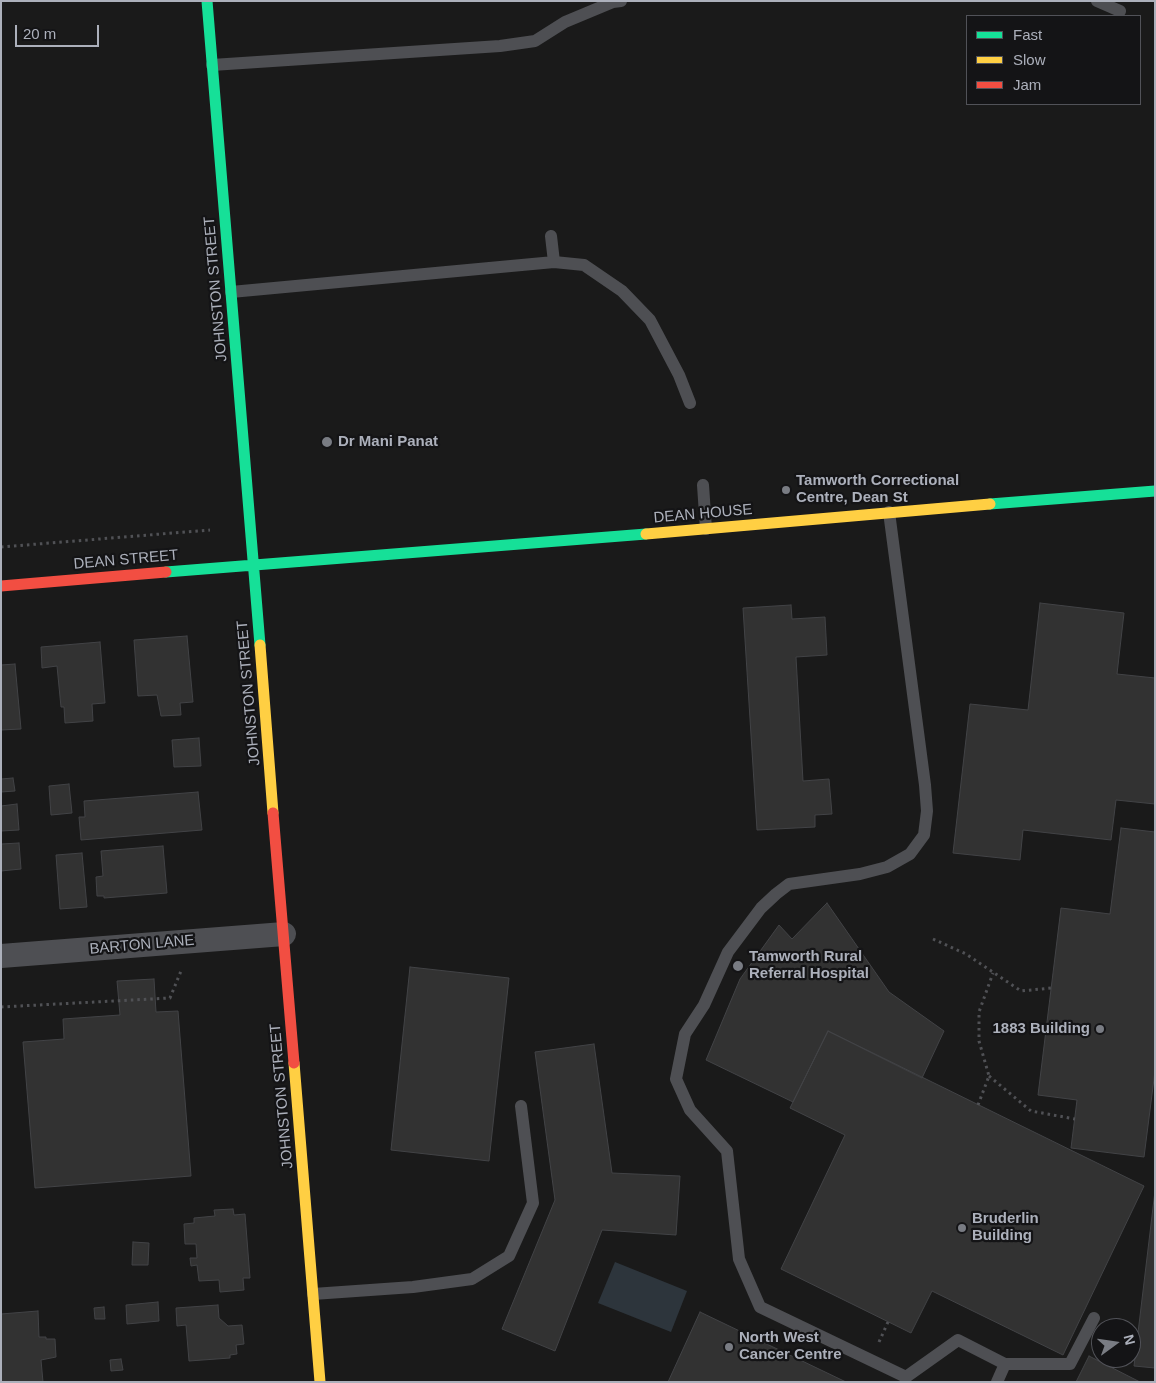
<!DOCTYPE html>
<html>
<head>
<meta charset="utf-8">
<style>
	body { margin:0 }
	#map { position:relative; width:1156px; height:1383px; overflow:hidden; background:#1a1a1a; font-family:Arial,sans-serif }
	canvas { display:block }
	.frame { position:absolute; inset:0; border:2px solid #acb0bb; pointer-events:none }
	.legend { position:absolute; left:966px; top:15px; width:175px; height:90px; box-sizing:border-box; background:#141416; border:1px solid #515258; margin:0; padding:6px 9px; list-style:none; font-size:15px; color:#acb0bb }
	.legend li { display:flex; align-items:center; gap:10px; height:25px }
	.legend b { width:25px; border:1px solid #515258 }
	.north { position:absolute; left:1091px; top:1318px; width:50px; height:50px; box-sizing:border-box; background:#141416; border:1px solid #515258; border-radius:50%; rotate:76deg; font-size:14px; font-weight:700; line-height:20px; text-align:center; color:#acb0bb }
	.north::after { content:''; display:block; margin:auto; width:18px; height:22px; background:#797c83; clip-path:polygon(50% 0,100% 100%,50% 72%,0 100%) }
	.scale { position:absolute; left:15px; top:25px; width:84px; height:22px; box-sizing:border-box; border:2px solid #acb0bb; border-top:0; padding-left:6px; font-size:15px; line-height:18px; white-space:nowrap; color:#acb0bb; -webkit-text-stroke:4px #141416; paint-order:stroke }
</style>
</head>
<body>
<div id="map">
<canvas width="1156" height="1383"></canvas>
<div class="frame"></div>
<ul class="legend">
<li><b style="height:6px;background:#16e098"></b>Fast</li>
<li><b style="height:6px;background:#ffcf43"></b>Slow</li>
<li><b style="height:6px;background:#f24e42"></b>Jam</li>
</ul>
<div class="north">N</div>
<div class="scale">20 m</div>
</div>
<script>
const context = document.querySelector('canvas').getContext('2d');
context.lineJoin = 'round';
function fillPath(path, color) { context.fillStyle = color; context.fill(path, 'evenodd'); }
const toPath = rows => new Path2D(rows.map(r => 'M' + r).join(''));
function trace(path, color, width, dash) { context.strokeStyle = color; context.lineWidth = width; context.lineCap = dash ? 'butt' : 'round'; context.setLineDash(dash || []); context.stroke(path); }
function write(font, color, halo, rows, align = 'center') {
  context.font = font + ' Arial,sans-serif'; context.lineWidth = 4.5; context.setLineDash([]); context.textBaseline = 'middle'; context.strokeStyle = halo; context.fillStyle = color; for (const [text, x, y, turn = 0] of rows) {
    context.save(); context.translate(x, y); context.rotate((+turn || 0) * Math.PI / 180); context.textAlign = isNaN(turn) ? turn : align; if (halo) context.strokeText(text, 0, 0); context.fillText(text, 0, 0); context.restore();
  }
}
const water = toPath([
	[615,1262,687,1291,671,1332,598,1303]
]);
const building = toPath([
	[1040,603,1124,613,1117,674,1155,678,1155,804,1116,800,1111,840,1023,830,1020,860,953,853,970,704,1028,710,1040,603],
	[791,605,792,619,825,617,827,655,796,657,803,781,829,779,832,814,815,815,815,827,757,830,743,608,791,605],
	[187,636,193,702,180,703,181,715,161,716,157,695,138,696,134,640,187,636],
	[100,642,105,703,92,704,93,721,65,723,64,707,61,707,57,666,42,668,41,647,100,642],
	[15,664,21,729,1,730,1,665,15,664],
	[199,738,201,766,174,767,172,740,199,738],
	[13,778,15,791,1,792,1,779,13,778],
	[69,784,72,813,51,815,49,786,69,784],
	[198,792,202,830,81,840,79,817,85,817,84,801,198,792],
	[17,804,19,830,1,831,1,806,17,804],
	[1121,828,1155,832,1155,1071,1144,1157,1071,1148,1077,1100,1038,1095,1061,908,1110,914,1121,828],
	[19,843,21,869,1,871,1,844,19,843],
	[163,846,167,893,104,898,104,896,97,896,96,877,103,876,101,851,163,846],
	[82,853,87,907,60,909,56,855,82,853],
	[827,903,889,992,944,1031,922,1078,828,1031,793,1102,706,1060,740,979,779,925,792,939,827,903],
	[410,967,509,978,489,1161,391,1150,410,967],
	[154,979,156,1012,178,1011,191,1176,35,1188,23,1042,64,1039,63,1019,120,1015,117,981,154,979],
	[828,1031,1144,1186,1063,1355,932,1291,911,1333,781,1269,845,1135,790,1108,828,1031],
	[594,1044,612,1173,680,1176,676,1235,602,1230,555,1351,502,1329,555,1200,535,1052,594,1044],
	[1155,1191,1155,1368,1134,1366,1155,1191],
	[233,1209,234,1215,245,1214,250,1278,243,1278,244,1290,220,1292,219,1280,199,1281,197,1265,191,1266,190,1258,197,1258,196,1244,185,1244,184,1224,194,1223,194,1218,215,1216,214,1210,233,1209],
	[133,1242,149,1243,148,1265,132,1265,133,1242],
	[158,1302,159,1321,127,1324,126,1305,158,1302],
	[218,1305,219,1318,228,1326,242,1325,244,1344,236,1345,237,1354,230,1355,230,1358,189,1361,186,1325,177,1326,176,1308,218,1305],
	[104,1307,105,1319,95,1319,94,1308,104,1307],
	[38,1311,39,1337,46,1337,46,1339,55,1339,56,1357,41,1360,43,1382,1,1382,1,1314,38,1311],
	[700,1312,846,1382,668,1382,700,1312],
	[1089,1356,1140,1382,1076,1382,1089,1356],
	[121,1359,123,1370,111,1371,110,1360,121,1359]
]);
const path = toPath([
	[1,547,210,530],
	[933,939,966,954,1021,991,1051,988],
	[1,1007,170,998,181,971,182,970],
	[989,1076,1031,1111,1075,1119],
	[978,1105,989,1076,979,1041,979,1012,993,973],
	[879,1342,888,1322]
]);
const lane = toPath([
	[1097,1,1120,11],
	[212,65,500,46,535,41,565,22,613,2,621,1],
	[551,236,554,262],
	[231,292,554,262,584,265,622,291,650,320,679,375,690,403],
	[703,485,706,529],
	[889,512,925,785,927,811,924,835,910,854,887,867,860,874,789,884,776,894,761,908,728,952,704,1005,685,1034,676,1079,690,1110,727,1151,739,1259,760,1307,906,1377,958,1340,1005,1364,997,1382],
	[313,1294,413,1287,472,1279,509,1256,533,1203,521,1106],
	[1005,1364,1070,1364,1094,1318]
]);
const street = toPath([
	[1,956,284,934]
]);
const fast = toPath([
	[207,1,260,645],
	[990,504,1155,491],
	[166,572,646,534]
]);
const slow = toPath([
	[646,534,990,504],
	[260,645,273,813],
	[294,1063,320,1382]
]);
const jam = toPath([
	[1,586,166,572],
	[273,813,294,1063]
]);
const markers = [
	[327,442,6,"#797c83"],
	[786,490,5,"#797c83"],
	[738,966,6,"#797c83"],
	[1100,1029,5,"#797c83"],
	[962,1228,5,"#797c83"],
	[729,1347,5,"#797c83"]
];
const streetNames = [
	["JOHNSTON STREET",216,289,-95],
	["DEAN HOUSE",703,514,-5],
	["DEAN STREET",126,560,-5],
	["JOHNSTON STREET",249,693,-95],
	["BARTON LANE",142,945,-5],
	["JOHNSTON STREET",282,1096,-95]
];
const poiNames = [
	["Dr Mani Panat",338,442],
	["Tamworth Correctional",796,481],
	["Centre, Dean St",796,498],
	["Tamworth Rural",749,957],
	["Referral Hospital",749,974],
	["1883 Building",1090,1029,"right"],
	["Bruderlin",972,1219],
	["Building",972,1236],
	["North West",739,1338],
	["Cancer Centre",739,1355]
];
fillPath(water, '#2d353c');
fillPath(building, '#323232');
trace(building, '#424346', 1);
trace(path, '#505155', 3, [2.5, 4]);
trace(lane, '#4e4f53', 12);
trace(street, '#4e4f53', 24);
trace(fast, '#16e098', 11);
trace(slow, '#ffcf43', 11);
trace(jam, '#f24e42', 11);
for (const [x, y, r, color] of markers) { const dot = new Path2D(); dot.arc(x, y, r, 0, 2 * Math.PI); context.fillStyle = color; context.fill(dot); trace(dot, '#141416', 2); }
write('15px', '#acb0bb', '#141416', streetNames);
write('bold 15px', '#acb0bb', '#141416', poiNames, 'left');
</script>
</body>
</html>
